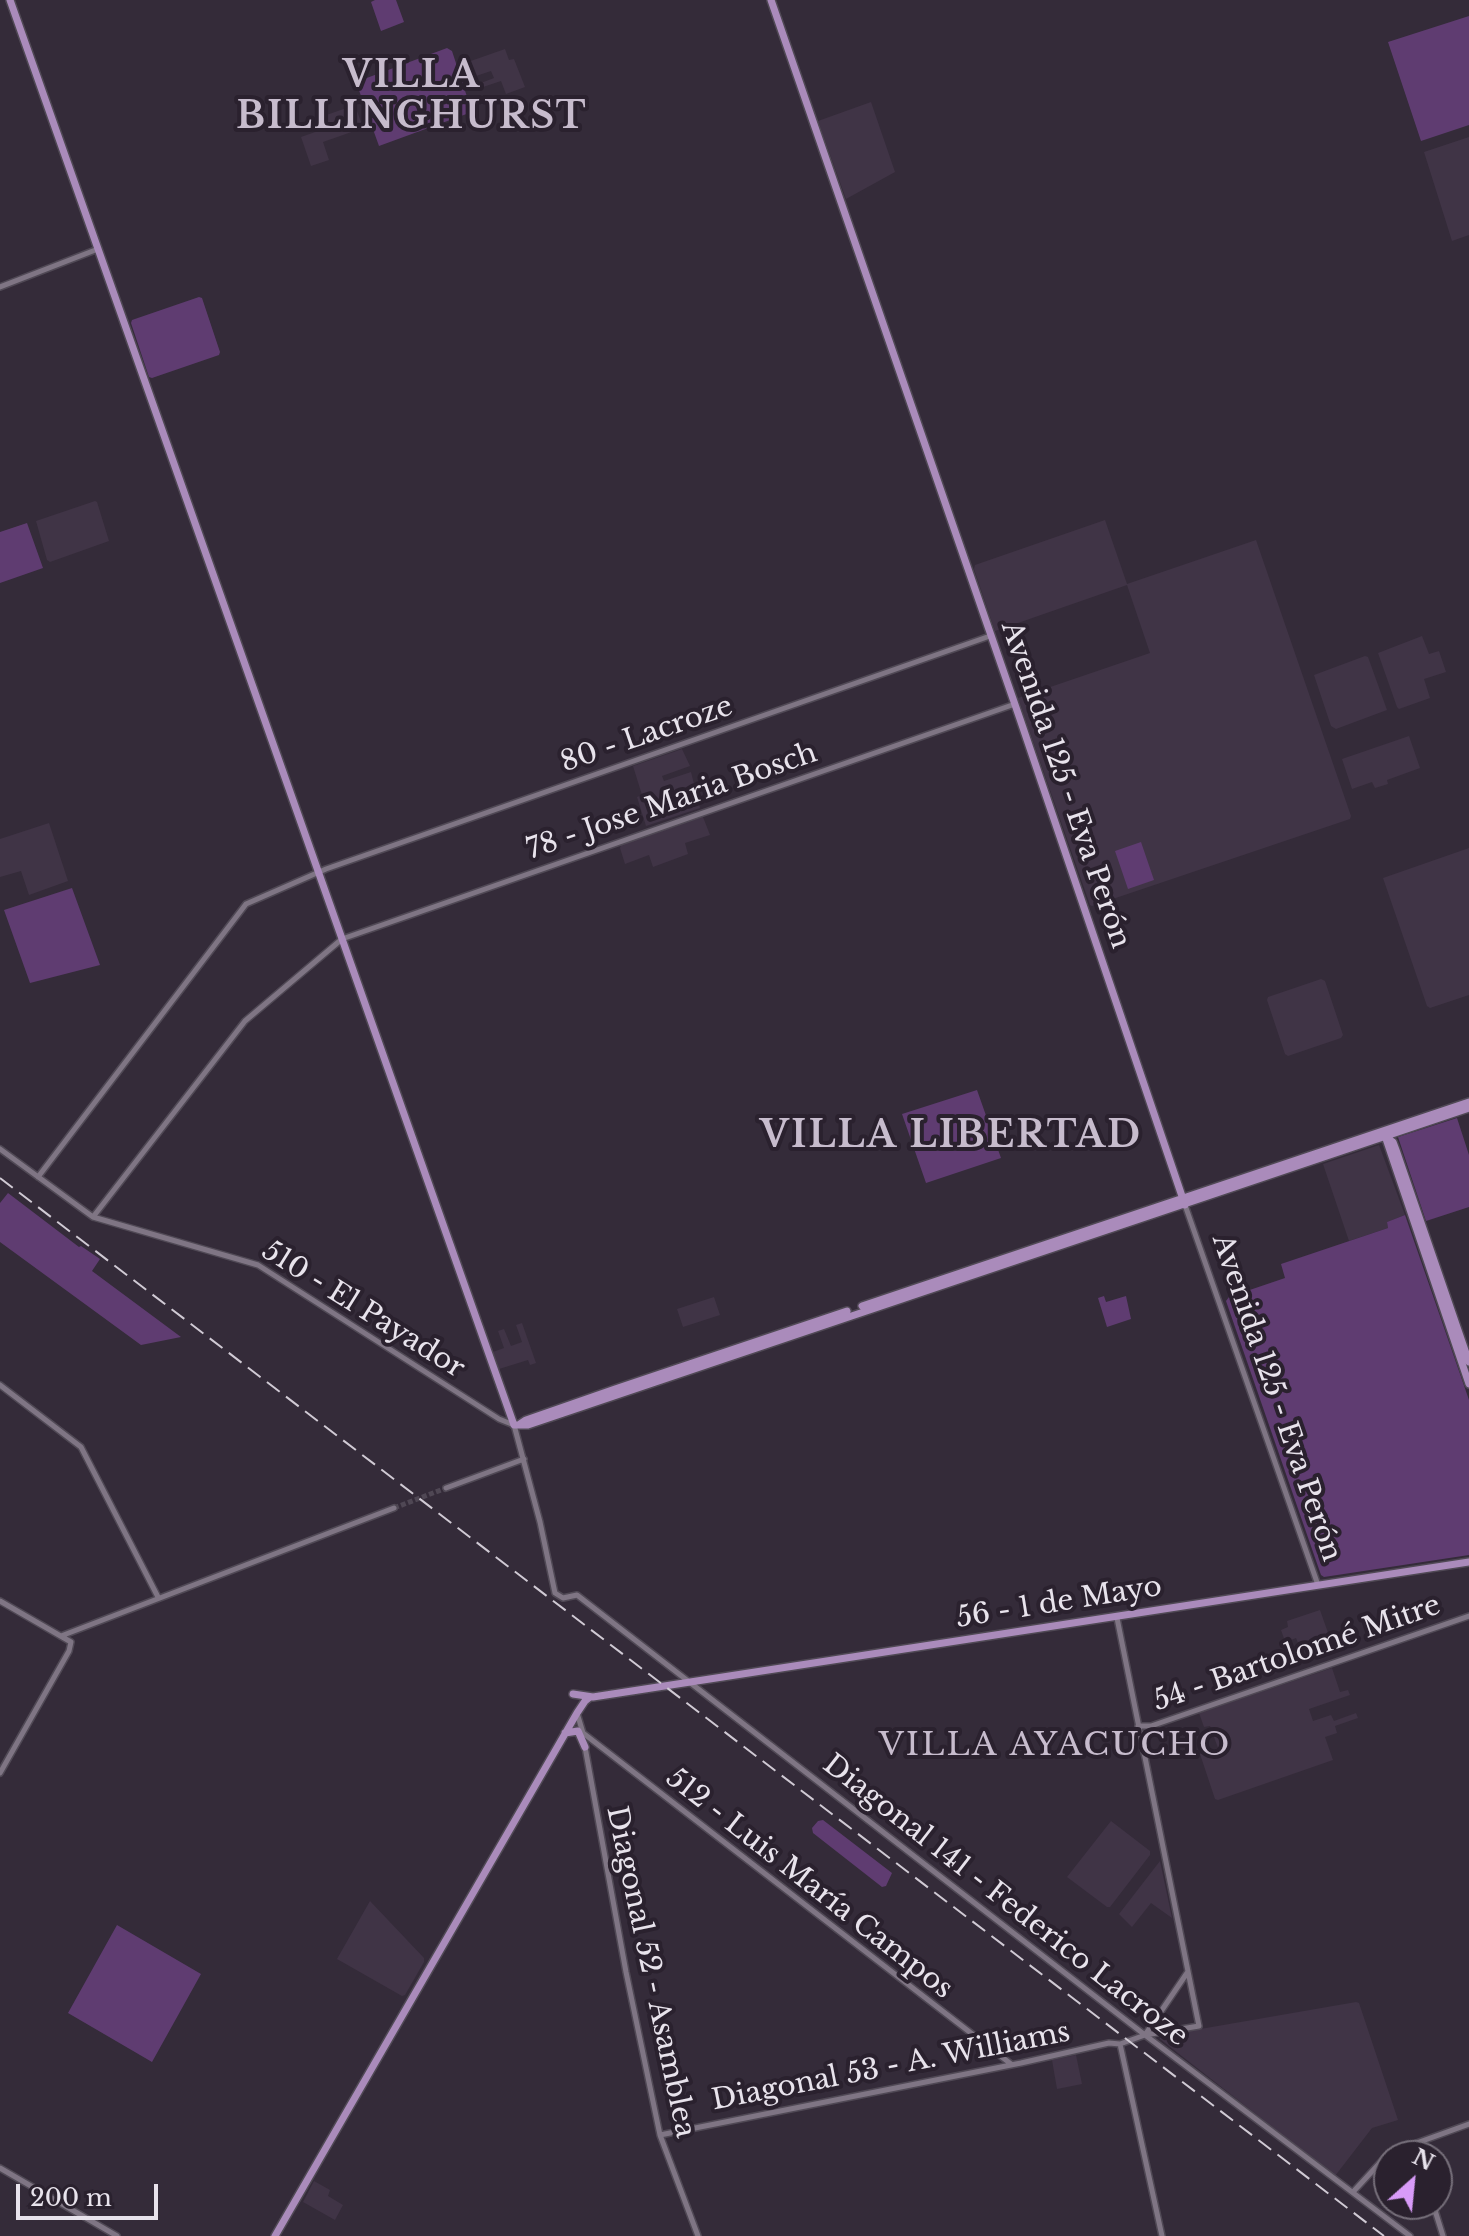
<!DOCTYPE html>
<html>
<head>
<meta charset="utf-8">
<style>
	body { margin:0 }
	#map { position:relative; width:1469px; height:2236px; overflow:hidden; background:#342b39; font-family:"Libre Baskerville",serif }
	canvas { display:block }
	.north { position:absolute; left:1373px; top:2140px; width:80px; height:80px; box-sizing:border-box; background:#2a212e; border:2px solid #766f7a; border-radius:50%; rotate:27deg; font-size:22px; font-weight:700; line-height:32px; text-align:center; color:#e8e3ec }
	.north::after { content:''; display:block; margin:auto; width:28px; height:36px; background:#d89bf8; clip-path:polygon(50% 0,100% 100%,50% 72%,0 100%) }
	.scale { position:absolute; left:16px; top:2184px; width:142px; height:36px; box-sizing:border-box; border:4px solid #e8e3ec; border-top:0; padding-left:10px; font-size:24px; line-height:28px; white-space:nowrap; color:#e8e3ec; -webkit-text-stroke:6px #2a212e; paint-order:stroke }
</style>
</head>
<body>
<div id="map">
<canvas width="1469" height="2236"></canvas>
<div class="north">N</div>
<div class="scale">200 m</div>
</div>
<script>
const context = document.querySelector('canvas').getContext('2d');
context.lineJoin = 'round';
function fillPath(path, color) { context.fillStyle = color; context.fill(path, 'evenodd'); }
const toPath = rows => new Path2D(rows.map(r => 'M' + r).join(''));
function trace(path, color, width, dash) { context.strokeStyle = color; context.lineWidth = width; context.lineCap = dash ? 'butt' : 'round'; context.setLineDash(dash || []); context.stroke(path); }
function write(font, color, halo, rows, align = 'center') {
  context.font = font + ' "Libre Baskerville",serif'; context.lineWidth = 8; context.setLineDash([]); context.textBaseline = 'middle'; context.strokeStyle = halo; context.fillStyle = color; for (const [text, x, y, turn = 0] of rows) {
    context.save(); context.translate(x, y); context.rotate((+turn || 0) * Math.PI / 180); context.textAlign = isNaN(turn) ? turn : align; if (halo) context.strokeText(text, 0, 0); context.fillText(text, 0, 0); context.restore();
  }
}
const built = toPath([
	[505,49,509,60,514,59,525,87,506,94,501,81,474,90,473,86,494,78,491,71,470,78,465,63],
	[871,102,895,172,846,199,818,121],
	[355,105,363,128,323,142,329,160,311,166,301,137,318,131,315,119],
	[1469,137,1469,235,1452,241,1424,152],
	[95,501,97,502,109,541,50,562,47,560,36,521],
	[1105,520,1127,584,1256,540,1351,816,1350,819,1092,906,1090,905,1018,698,1150,653,1127,585,995,631,974,569,975,565],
	[1422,636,1429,654,1439,651,1446,672,1424,679,1430,698,1399,709,1397,707,1378,653],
	[1365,656,1368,657,1387,710,1336,729,1331,726,1314,675],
	[1409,736,1420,768,1387,780,1388,784,1375,788,1372,782,1352,789,1342,759],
	[682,749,690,766,662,776,664,781,691,772,700,808,646,826,637,797,642,795,633,766],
	[703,817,710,835,685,843,688,854,653,867,649,855,625,864,620,848,621,845],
	[49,823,68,881,29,895,21,871,0,877,0,839],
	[1469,848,1469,995,1430,1008,1427,1006,1383,878],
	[1321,979,1325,981,1343,1035,1341,1038,1288,1056,1285,1054,1267,1000,1268,997],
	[1379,1145,1405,1215,1387,1222,1388,1228,1349,1241,1323,1164],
	[714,1297,720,1315,683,1327,677,1309],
	[522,1323,536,1363,530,1365,528,1360,499,1369,493,1352,504,1348,498,1331,504,1329,511,1346,522,1342,516,1325],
	[1320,1610,1332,1644,1314,1651,1312,1645,1306,1647,1304,1641,1298,1643,1296,1638,1291,1640,1293,1648,1288,1650,1281,1630,1288,1627,1287,1621],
	[1332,1668,1340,1692,1348,1690,1350,1695,1309,1709,1313,1721,1331,1715,1334,1721,1356,1713,1358,1718,1335,1726,1337,1733,1325,1737,1333,1760,1218,1800,1215,1799,1200,1754,1218,1748,1210,1726,1204,1727,1199,1713],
	[1111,1821,1150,1851,1150,1855,1110,1907,1107,1907,1067,1877],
	[1160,1861,1172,1918,1151,1903,1132,1927,1119,1914],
	[370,1901,424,1958,424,1962,405,1995,402,1996,337,1959],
	[1356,2002,1359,2003,1398,2120,1372,2128,1335,2176,1160,2039,1160,2036],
	[1076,2055,1082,2084,1057,2089,1052,2060],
	[314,2181,330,2190,328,2196,343,2205,335,2220,303,2202]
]);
const green = toPath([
	[375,0,396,0,404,22,381,31,371,2],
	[1469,16,1469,125,1421,141,1388,42],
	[447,48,452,51,472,112,379,146,356,82],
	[199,297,202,298,220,352,219,355,152,378,149,377,131,323,132,320],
	[27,523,43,568,0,583,0,532],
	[1141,842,1154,880,1128,889,1115,851],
	[72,888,100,965,30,983,4,910],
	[977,1090,1001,1158,926,1183,902,1114],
	[1457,1118,1469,1155,1469,1207,1426,1221,1398,1137],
	[8,1193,79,1247,81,1246,100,1259,92,1271,181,1337,141,1345,0,1242,0,1203],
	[1405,1215,1469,1400,1469,1555,1324,1577,1321,1575,1226,1301,1229,1297,1285,1278,1281,1264,1388,1228,1387,1222],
	[1104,1296,1106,1302,1126,1296,1131,1319,1107,1327,1098,1298],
	[823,1820,892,1873,886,1886,882,1887,813,1833,812,1828,818,1821],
	[117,1925,201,1974,152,2062,68,2013]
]);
const minorTunnel = toPath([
	[394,1508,446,1488]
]);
const minor = toPath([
	[0,287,98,249],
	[0,1149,93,1217,258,1265,499,1419,514,1425,540,1522,555,1593,563,1598,577,1595,1145,2035,1410,2236],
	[38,1177,246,904,326,869,990,636],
	[1185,1205,1318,1585],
	[93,1217,245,1021,342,939,1015,704],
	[0,1385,81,1447,158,1597],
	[446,1488,524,1459],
	[0,1601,71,1642,69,1651,0,1773],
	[61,1636,394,1508],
	[577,1713,583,1733],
	[1138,1726,1151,1726,1469,1616],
	[583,1733,1011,2064],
	[585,1747,626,1972,660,2135,698,2236],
	[1145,2035,1187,1973],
	[1120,2044,1162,2236],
	[660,2135,1021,2063,1109,2043,1120,2044,1145,2035,1199,2026,1117,1618],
	[1413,2144,1417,2156],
	[0,2168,117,2236],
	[1353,2192,1389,2153,1469,2124],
	[1433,2204,1443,2236]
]);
const major = toPath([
	[10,0,514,1425,528,1425,1469,1108],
	[771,0,1020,719,1185,1205],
	[1385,1136,1469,1384],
	[1386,1137,1393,1142,1396,1150,1469,1362],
	[862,1306,1469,1102],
	[520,1424,526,1420,615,1389,847,1311],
	[573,1694,593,1697,1469,1562],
	[565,1733,578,1731,585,1747],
	[275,2236,577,1713,585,1701,590,1697]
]);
const rail = toPath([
	[0,1178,1384,2236]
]);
const streetNames = [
	["80 - Lacroze",647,735,-19],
	["Avenida 125 - Eva Perón",1065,785,71],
	["78 - Jose Maria Bosch",672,802,-19],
	["510 - El Payador",363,1310,32],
	["Avenida 125 - Eva Perón",1276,1398,71],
	["56 - 1 de Mayo",1059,1603,-9],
	["54 - Bartolomé Mitre",1297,1654,-19],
	["512 - Luis María Campos",809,1884,38],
	["Diagonal 141 - Federico Lacroze",1005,1901,38],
	["Diagonal 52 - Asamblea",650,1972,78],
	["Diagonal 53 - A. Williams",891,2067,-11]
];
const quarterNames = [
	["VILLA AYACUCHO",1055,1746]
];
const districtNames = [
	["VILLA",412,77],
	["BILLINGHURST",412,118],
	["VILLA LIBERTAD",951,1137]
];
fillPath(built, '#403446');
fillPath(green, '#5f3c71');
trace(minorTunnel, '#4f4754', 5, [5, 2.5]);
trace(minor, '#504955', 8);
trace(major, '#504955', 10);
trace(minor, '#7f7584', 5);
trace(major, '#aa8bbb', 7);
trace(rail, '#d0cad4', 2, [16, 8]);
write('28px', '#e8e3ec', '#2a212e', streetNames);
context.letterSpacing = '2px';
write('32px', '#c7bccd', '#2a212e', quarterNames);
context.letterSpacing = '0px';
context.letterSpacing = '2px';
write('bold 36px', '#c7bccd', '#2a212e', districtNames);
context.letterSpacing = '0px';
</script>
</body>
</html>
